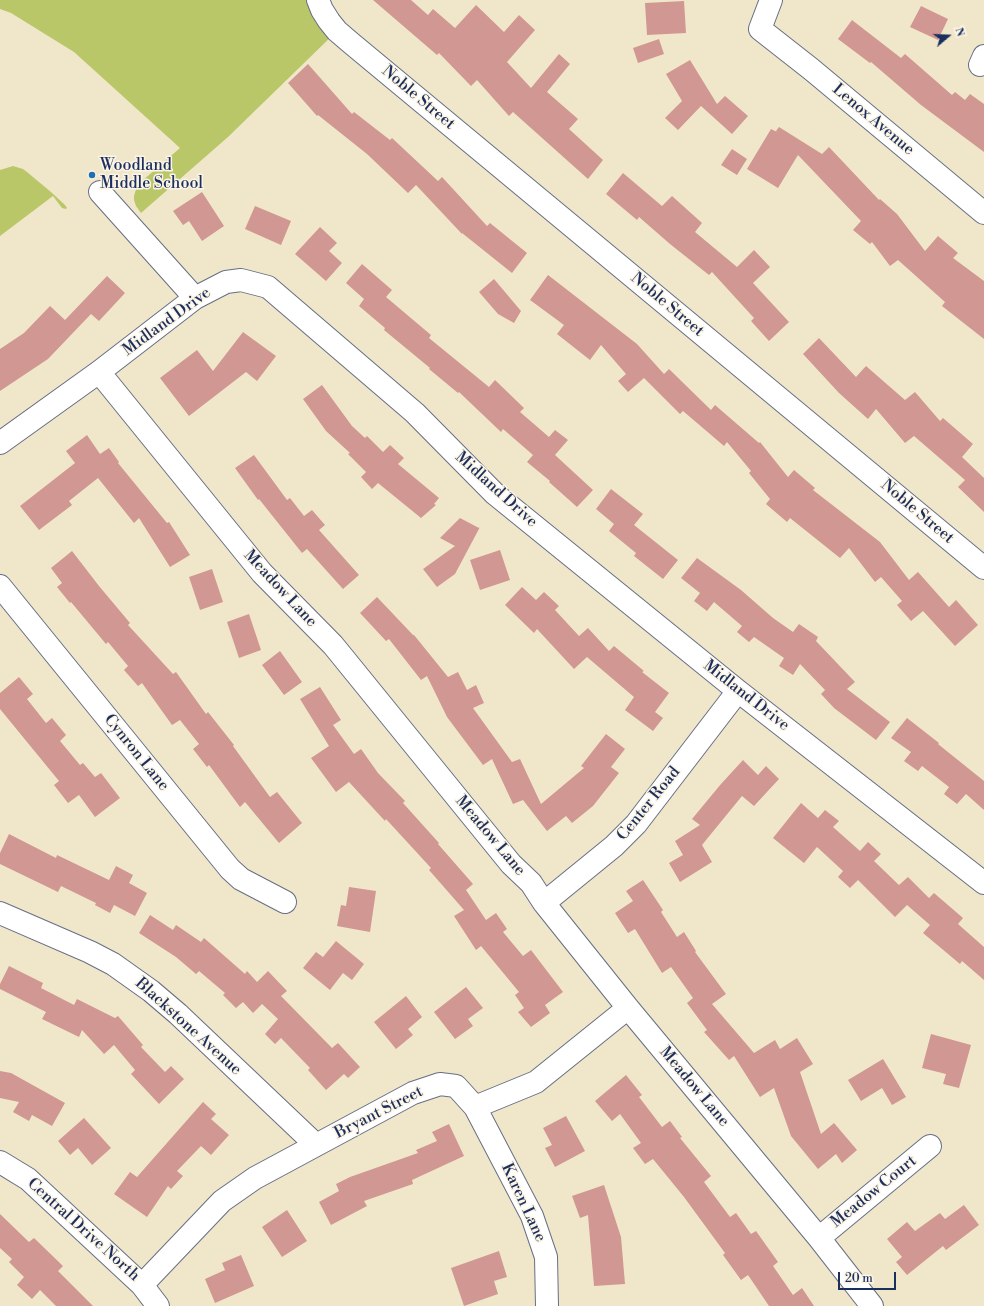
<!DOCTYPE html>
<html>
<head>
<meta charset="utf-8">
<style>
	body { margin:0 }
	#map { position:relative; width:984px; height:1306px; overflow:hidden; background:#f0e7ca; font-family:"Libre Bodoni",serif }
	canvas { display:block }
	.north { position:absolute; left:928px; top:16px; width:40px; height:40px; -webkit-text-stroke:3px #fcf5e5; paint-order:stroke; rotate:71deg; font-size:11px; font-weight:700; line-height:16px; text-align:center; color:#1b2f5e }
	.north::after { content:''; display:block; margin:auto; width:14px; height:18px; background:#1b2f5e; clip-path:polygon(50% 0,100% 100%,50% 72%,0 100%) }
	.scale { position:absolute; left:838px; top:1272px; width:58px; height:18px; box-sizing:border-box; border:2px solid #1b2f5e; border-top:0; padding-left:5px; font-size:12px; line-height:14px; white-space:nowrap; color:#1b2f5e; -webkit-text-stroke:3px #fcf5e5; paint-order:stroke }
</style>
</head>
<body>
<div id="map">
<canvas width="984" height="1306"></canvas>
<div class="north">N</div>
<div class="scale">20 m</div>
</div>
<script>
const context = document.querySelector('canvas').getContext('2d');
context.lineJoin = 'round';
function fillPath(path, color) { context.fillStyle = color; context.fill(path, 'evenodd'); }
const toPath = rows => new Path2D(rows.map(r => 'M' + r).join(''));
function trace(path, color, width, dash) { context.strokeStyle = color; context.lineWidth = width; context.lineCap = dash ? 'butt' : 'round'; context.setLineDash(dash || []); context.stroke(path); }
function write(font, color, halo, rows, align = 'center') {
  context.font = font + ' "Libre Bodoni",serif'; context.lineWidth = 3; context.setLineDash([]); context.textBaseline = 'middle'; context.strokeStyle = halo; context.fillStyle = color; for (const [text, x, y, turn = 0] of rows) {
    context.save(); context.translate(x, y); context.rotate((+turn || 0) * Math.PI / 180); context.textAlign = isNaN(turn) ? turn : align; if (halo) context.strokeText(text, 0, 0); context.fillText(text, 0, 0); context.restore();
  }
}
const green = toPath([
	[0,0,318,0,337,31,228,137,141,213,136,206,134,200,134,196,137,186,142,181,180,148,74,52,11,13,0,9],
	[13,166,23,169,27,172,51,192,65,205,67,208,66,209,62,208,53,196,0,236,0,170]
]);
const building = toPath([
	[373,0,411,0,428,15,433,9,455,28,476,5,504,32,519,15,535,30,507,62,531,88,559,54,570,64,547,92,578,119,569,129,603,160,588,179,513,112,509,116,477,80,471,86,439,53,437,55],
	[684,1,686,33,647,35,645,3],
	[921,6,948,19,938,40,910,27],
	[852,20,901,58,905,54,952,95,955,92,965,100,970,94,984,104,984,152,921,105,871,62,870,63,838,39],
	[659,39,664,54,638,63,633,48],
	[690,60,717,104,725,96,748,116,732,134,701,106,678,130,665,118,682,101,666,74],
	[308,64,352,114,354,112,390,140,392,138,438,181,442,177,487,226,490,223,527,253,512,273,462,233,462,234,416,185,408,193,367,154,318,115,317,116,288,83],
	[779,127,822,154,829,147,879,200,880,199,897,214,925,251,938,236,958,253,953,258,984,281,984,339,942,306,945,302,898,260,890,266,872,242,870,244,853,230,861,221,798,155,778,188,747,169,771,129,777,132,776,131],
	[732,149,747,159,737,175,721,165],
	[623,173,662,206,672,196,702,223,695,232,737,267,754,250,770,267,753,283,789,322,769,341,751,321,754,318,712,272,709,275,670,244,639,217,637,220,606,194],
	[202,192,224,226,202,241,189,221,183,225,173,211],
	[255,206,291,221,281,245,245,229],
	[320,227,337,243,329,251,342,263,326,281,295,254],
	[362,264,392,290,386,297,431,335,429,338,489,387,495,380,524,408,520,412,549,437,555,430,568,440,555,455,593,490,577,507,549,482,550,481,527,462,533,455,503,429,501,432,459,392,458,393,429,369,430,368,384,330,385,328,359,306,364,299,346,283],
	[548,275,637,344,664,374,669,369,711,410,715,405,759,443,760,442,788,477,794,470,815,488,813,490,880,542,909,580,918,572,949,607,956,600,978,625,955,646,923,611,911,621,897,605,902,601,881,577,875,582,849,548,840,558,790,518,787,522,766,504,770,499,749,473,751,471,727,442,724,446,683,411,680,414,644,378,628,392,618,381,626,374,601,345,590,360,557,334,564,325,530,300],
	[107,276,125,293,99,321,91,314,48,359,0,391,0,349,24,333,50,306,65,320],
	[494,279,521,311,514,323,498,314,479,292],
	[243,332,276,356,257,381,246,372,189,416,160,378,197,350,213,371],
	[819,338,856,377,866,366,905,400,915,392,940,421,943,418,973,444,962,457,984,478,984,512,958,487,965,480,914,436,905,443,876,409,868,419,839,393,803,354],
	[322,385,352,426,365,438,367,436,383,452,390,445,404,458,398,464,439,498,434,504,436,505,421,518,378,483,372,489,361,477,366,472,348,454,350,453,326,431,303,399],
	[87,435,100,454,109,448,119,462,118,463,167,523,169,522,190,555,170,567,139,518,134,523,98,478,69,501,72,505,39,530,20,506,75,463,66,451],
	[254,455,287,500,290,498,304,516,312,510,325,525,319,530,359,575,343,589,307,549,302,553,259,499,258,500,235,468],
	[611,489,643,514,634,525,678,560,663,579,634,556,636,553,609,531,614,524,596,509],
	[460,518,479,528,480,527,455,574,437,587,423,569,455,546,440,538],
	[500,550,510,580,480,590,470,560],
	[72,551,99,586,130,623,128,625,173,674,176,672,206,714,208,712,234,745,233,746,270,797,277,792,302,823,279,843,245,802,240,807,209,765,207,767,193,749,199,744,180,720,172,725,142,683,138,686,124,670,128,666,108,642,106,644,71,602,70,603,57,587,62,583,51,568],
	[697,558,741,590,773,618,793,632,799,624,818,637,816,641,855,682,847,689,890,722,876,740,834,708,821,694,825,690,800,664,793,675,779,666,784,658,754,637,749,642,737,632,742,626,714,602,707,611,694,601,700,593,681,578],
	[212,569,223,602,200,610,189,577],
	[522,587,536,600,544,592,559,606,555,610,579,636,588,628,609,651,614,646,644,671,642,672,669,693,655,712,663,718,653,731,625,710,634,697,587,657,574,669,537,629,534,633,505,605],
	[377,597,413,635,414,635,448,677,458,672,467,690,476,685,484,703,473,708,512,762,520,759,541,804,584,768,581,766,606,734,625,749,611,767,619,773,593,806,572,823,566,816,547,831,523,800,513,804,492,759,483,765,447,717,427,676,421,680,389,639,386,641,360,613],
	[249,614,261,650,239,658,227,622],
	[280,651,302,682,284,695,262,665],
	[19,677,33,694,27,699,46,723,52,718,66,735,60,741,80,765,83,763,95,777,101,773,120,798,95,817,79,795,68,803,54,785,59,781,0,709,0,693],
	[320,687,341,720,333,725,354,754,361,749,378,773,405,801,403,803,439,843,438,844,473,884,466,890,486,920,496,913,507,929,503,932,523,956,531,950,563,992,545,1005,550,1013,531,1027,518,1012,524,1008,515,995,519,992,481,946,476,950,454,916,464,910,429,870,431,868,386,819,385,821,349,782,336,792,311,758,329,746,300,699],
	[907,718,939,743,938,744,984,781,984,810,966,794,957,804,944,794,949,787,922,766,918,771,904,761,911,752,891,738],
	[743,760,758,775,766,766,779,779,754,806,742,796,702,845,712,862,680,882,669,863,683,855,675,841,700,825,692,819,721,784],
	[801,803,818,818,825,810,839,821,833,827,860,851,868,842,881,854,874,861,899,885,908,877,929,898,934,893,963,918,958,924,984,947,984,980,962,961,960,964,923,933,930,925,907,905,895,917,858,880,850,888,838,877,843,871,817,847,804,863,773,838],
	[9,834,56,858,57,855,109,880,116,866,133,875,129,883,147,893,135,916,114,905,110,913,95,905,96,903,61,886,58,892,0,864,0,853],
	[643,880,663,910,661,912,677,937,684,932,696,951,695,952,726,994,712,1004,754,1053,775,1040,780,1049,797,1038,813,1064,800,1072,821,1134,834,1123,857,1150,842,1163,836,1154,818,1169,791,1136,774,1088,760,1097,734,1056,729,1060,704,1032,707,1030,687,1003,693,998,671,967,662,973,635,929,628,933,615,913,633,901,626,891],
	[349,887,376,891,370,932,337,926,341,905,346,906],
	[150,915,173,930,176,925,201,942,204,938,245,974,247,971,257,982,268,971,287,991,281,996,332,1048,338,1043,360,1067,348,1078,344,1074,326,1090,308,1070,310,1068,281,1038,275,1044,265,1034,278,1019,262,1004,253,1013,243,1002,236,1008,223,995,225,993,199,971,196,974,176,957,139,933],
	[336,941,364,964,352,980,343,973,330,990,303,968,316,952,323,957],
	[9,966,43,983,41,988,74,1005,77,999,115,1018,118,1016,143,1045,141,1047,165,1072,171,1066,184,1079,159,1104,131,1074,135,1070,114,1045,104,1054,82,1030,79,1037,42,1019,46,1012,0,989,0,984],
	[466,987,483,1008,468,1019,473,1026,455,1039,434,1012],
	[406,996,422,1017,408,1029,413,1035,396,1049,374,1022],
	[931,1034,971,1045,959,1088,943,1084,946,1074,922,1068],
	[883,1059,906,1097,892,1105,882,1088,861,1101,848,1080],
	[0,1071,11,1073,65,1103,52,1126,32,1115,29,1121,13,1112,19,1102,0,1098],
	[626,1075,642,1095,639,1097,662,1127,670,1121,682,1137,680,1138,711,1176,704,1182,730,1217,736,1213,751,1234,756,1231,778,1262,773,1266,793,1295,802,1288,814,1306,769,1306,748,1275,741,1280,723,1255,725,1253,684,1197,653,1159,645,1164,633,1148,641,1143,620,1114,612,1121,595,1101],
	[203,1102,216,1114,211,1119,229,1135,211,1155,201,1146,177,1171,183,1176,171,1189,168,1186,147,1217,114,1194,130,1172,137,1177],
	[566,1116,585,1151,555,1167,545,1148,552,1145,543,1128],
	[84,1118,111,1148,92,1165,78,1148,70,1155,58,1141],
	[449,1124,464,1156,412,1180,413,1184,364,1201,367,1206,331,1225,319,1202,339,1191,336,1184,350,1177,418,1153,416,1150,437,1141,432,1132],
	[604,1185,621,1237,625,1284,594,1286,588,1215,580,1218,572,1196],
	[964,1205,979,1225,946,1250,943,1246,907,1275,896,1262,902,1257,887,1239,907,1222,915,1231,940,1213,945,1219],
	[287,1210,307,1241,282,1257,262,1227],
	[0,1214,29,1242,34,1238,63,1266,58,1271,93,1306,56,1306,40,1290,32,1299,17,1285,24,1277,9,1262,12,1259,0,1248],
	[499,1251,507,1277,494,1281,498,1294,464,1306,451,1268],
	[241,1255,254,1286,215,1303,205,1279,225,1270,222,1263]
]);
const minor = toPath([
	[318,0,322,10,329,21,337,31,351,43,984,568],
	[771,0,760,29,811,69,984,213],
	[980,65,984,56],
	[100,192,195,298],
	[99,372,262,573,333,645,511,864,531,883,544,903,628,1008,819,1238,872,1306],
	[0,443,99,372,195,298,226,282,241,280,268,287,415,413,495,494,738,691,984,883],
	[0,586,230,869,241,879,285,902],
	[544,903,614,846,636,824,738,691],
	[0,913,90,952,113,964,151,991,178,1014,316,1145],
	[475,1107,536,1082,628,1008],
	[0,1162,28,1179,142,1285,158,1306],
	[819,1238,930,1146],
	[142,1285,222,1201,255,1178,413,1093,440,1084,456,1086,475,1107,532,1216,546,1257,547,1306]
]);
const markers = [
	[92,175,4,"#1f6fb2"]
];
const streetNames = [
	["Noble Street",418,98,40],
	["Lenox Avenue",873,120,40],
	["Noble Street",667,305,40],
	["Midland Drive",167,322,-36],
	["Midland Drive",496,490,42],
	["Noble Street",917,512,40],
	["Meadow Lane",280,589,47],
	["Midland Drive",746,696,38],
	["Cynron Lane",136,753,51],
	["Center Road",649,804,-51],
	["Meadow Lane",490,836,50],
	["Blackstone Avenue",188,1027,42],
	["Meadow Lane",694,1087,50],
	["Bryant Street",379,1113,-27],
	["Meadow Court",874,1192,-39],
	["Karen Lane",523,1203,65],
	["Central Drive North",83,1230,42]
];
const poiNames = [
	["Woodland",100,166],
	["Middle School",100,184]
];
fillPath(green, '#bac769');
fillPath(building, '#d19793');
trace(minor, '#666f84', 24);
trace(minor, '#fff', 22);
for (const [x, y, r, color] of markers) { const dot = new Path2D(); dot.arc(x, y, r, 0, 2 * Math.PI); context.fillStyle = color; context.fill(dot); trace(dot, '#fcf5e5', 1.5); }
write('16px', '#1b2f5e', '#fcf5e5', streetNames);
write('16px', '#1b2f5e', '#fcf5e5', poiNames, 'left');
</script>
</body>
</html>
